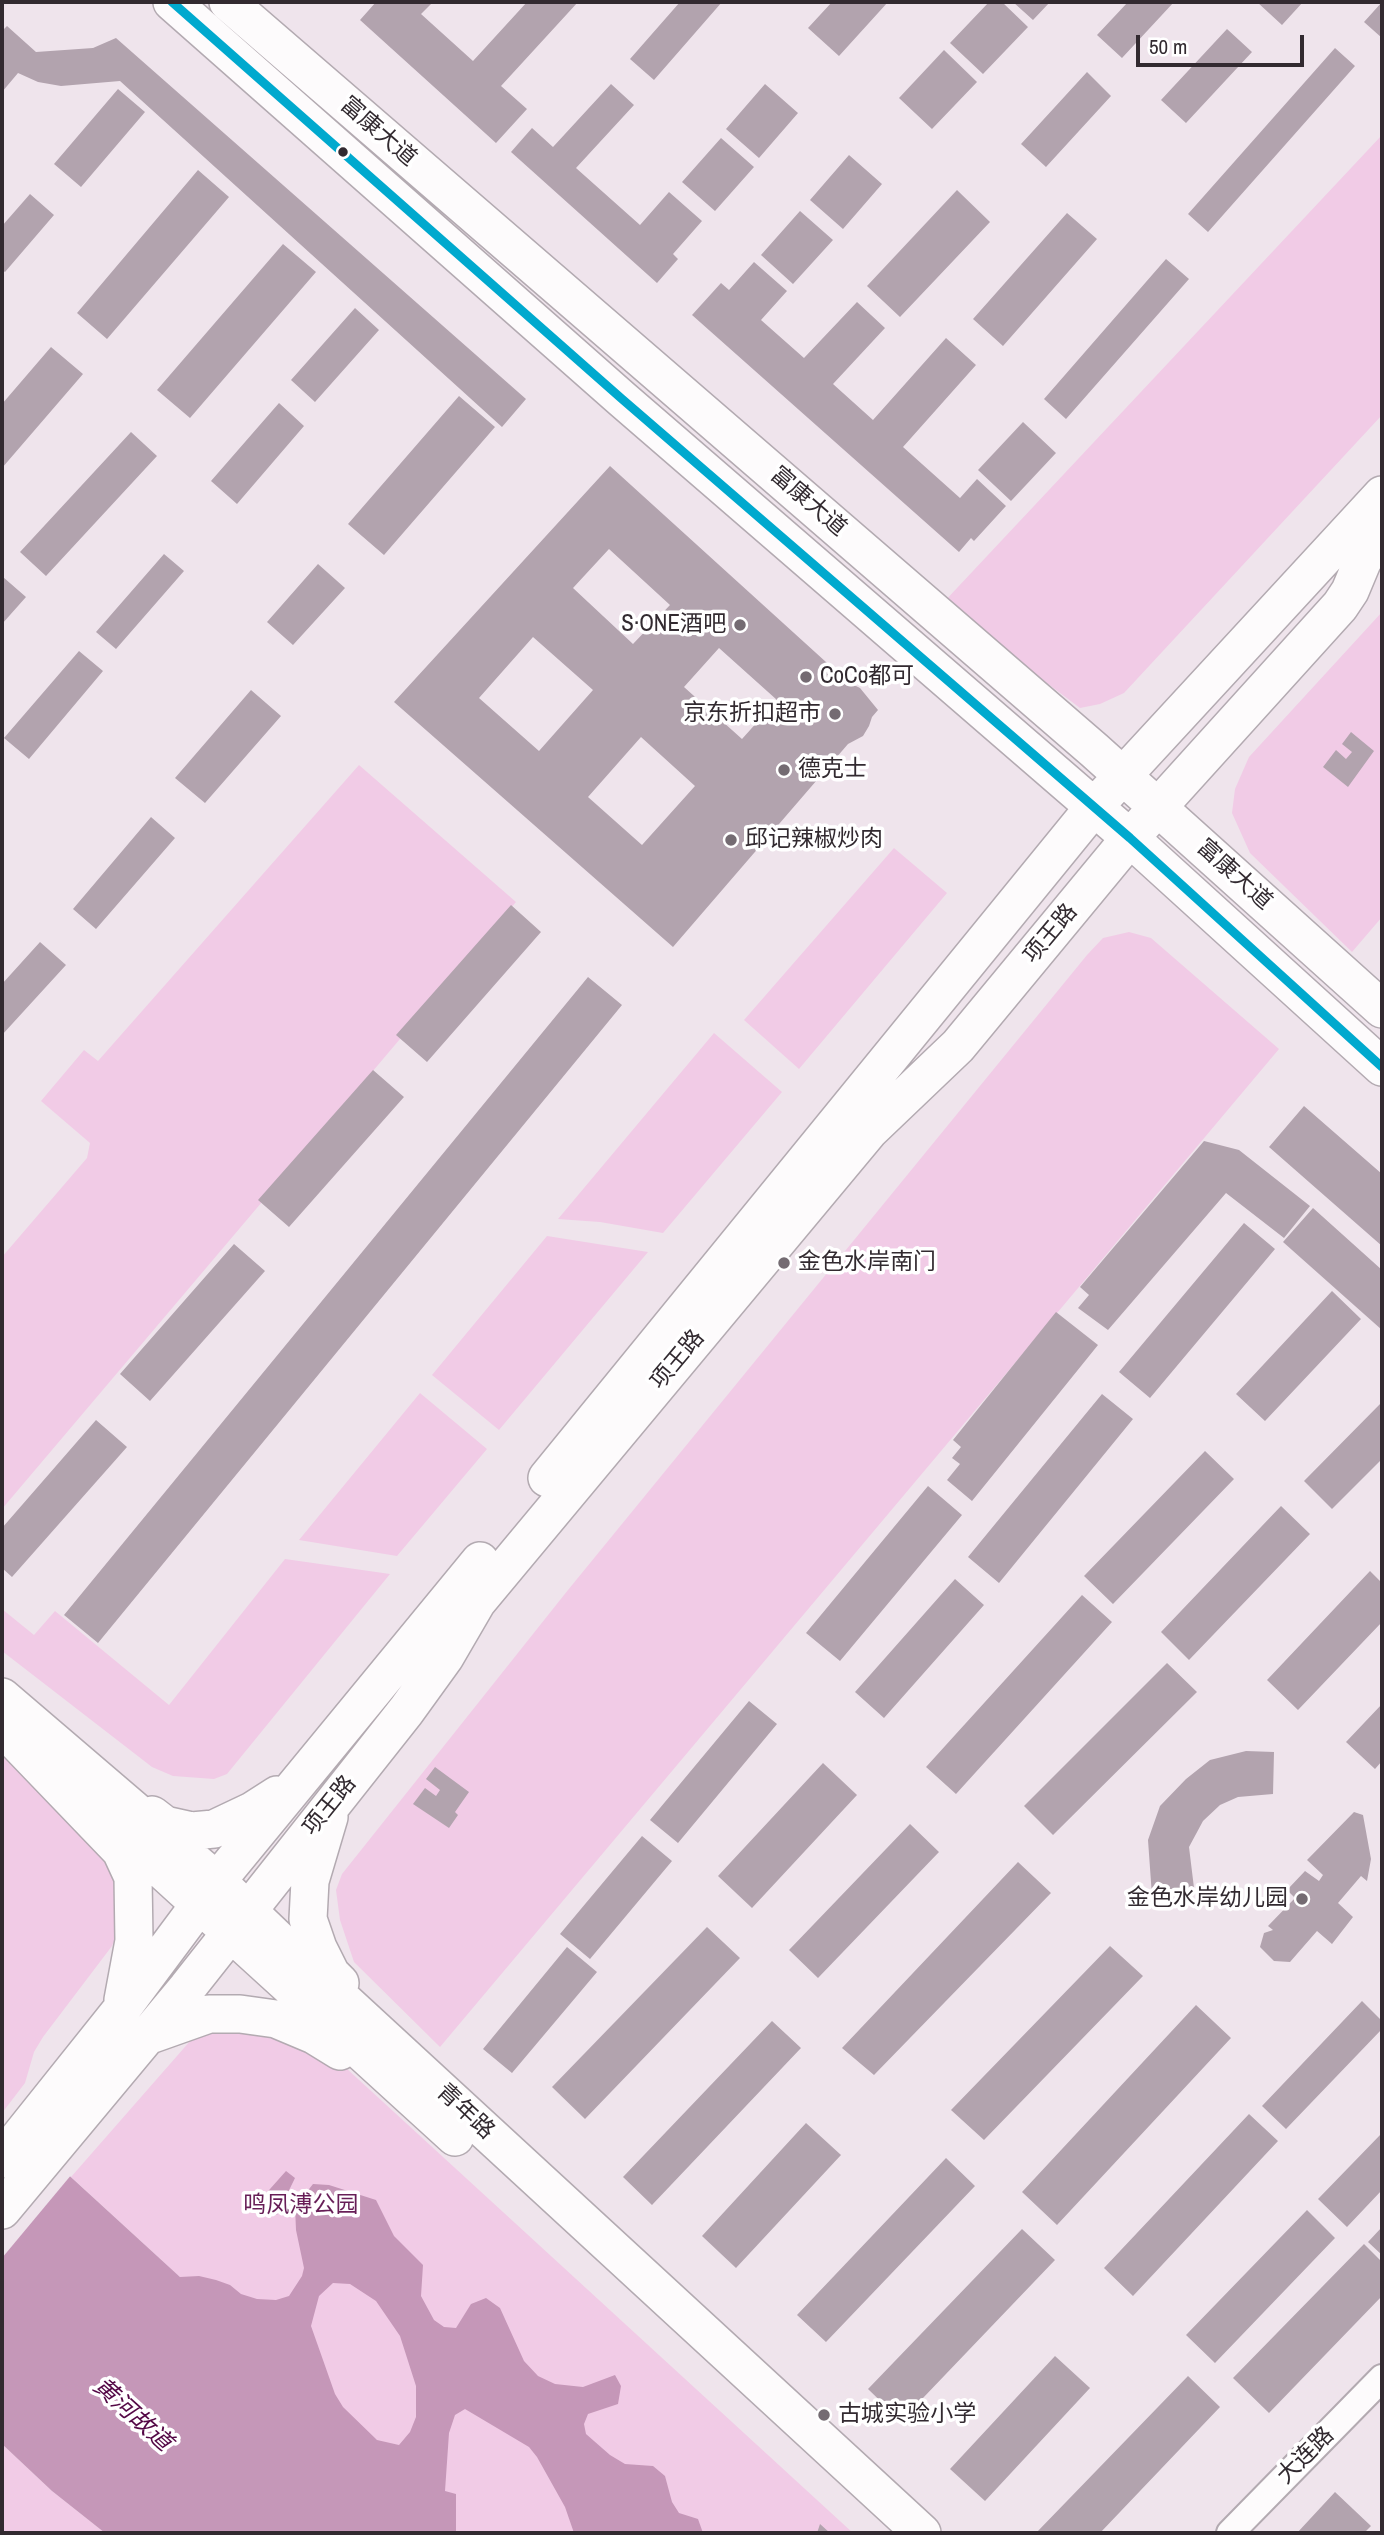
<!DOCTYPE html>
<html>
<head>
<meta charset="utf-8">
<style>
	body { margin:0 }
	#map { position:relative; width:1384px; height:2535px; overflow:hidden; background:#efe4ec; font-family:"Archivo Narrow",sans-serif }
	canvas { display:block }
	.frame { position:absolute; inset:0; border:4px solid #322a30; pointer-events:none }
	.scale { position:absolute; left:1136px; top:35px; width:168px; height:32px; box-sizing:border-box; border:4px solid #322a30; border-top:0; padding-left:9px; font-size:21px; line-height:24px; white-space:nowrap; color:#322a30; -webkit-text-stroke:5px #fff; paint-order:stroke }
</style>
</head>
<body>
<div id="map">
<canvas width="1384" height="2535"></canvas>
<div class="frame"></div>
<div class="scale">50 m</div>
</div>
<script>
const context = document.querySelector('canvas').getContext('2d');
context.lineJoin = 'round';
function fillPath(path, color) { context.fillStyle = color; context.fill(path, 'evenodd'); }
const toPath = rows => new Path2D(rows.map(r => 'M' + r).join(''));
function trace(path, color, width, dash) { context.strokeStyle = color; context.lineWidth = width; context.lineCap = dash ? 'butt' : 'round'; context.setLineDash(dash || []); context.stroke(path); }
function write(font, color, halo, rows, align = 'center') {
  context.font = font + ' "Archivo Narrow","Noto Sans SC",sans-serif'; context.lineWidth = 7; context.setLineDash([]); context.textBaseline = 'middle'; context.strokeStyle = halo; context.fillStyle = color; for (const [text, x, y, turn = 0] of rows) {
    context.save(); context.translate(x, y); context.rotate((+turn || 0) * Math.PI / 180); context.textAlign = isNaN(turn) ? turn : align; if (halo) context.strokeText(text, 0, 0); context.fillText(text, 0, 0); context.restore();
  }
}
const green = toPath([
	[1382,135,1382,415,1124,693,1100,704,1080,708,942,604],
	[1382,612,1382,917,1352,952,1250,853,1232,813,1235,789,1249,757],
	[359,765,516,902,2,1509,2,1257,87,1158,90,1143,41,1101,84,1050,98,1061],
	[894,848,947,893,799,1069,744,1020],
	[1129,932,1151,938,1279,1049,440,2047,354,1962,340,1920,336,1890,342,1874,568,1590,1087,955,1103,938],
	[714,1033,782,1092,663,1233,600,1222,558,1219],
	[547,1236,648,1252,499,1430,432,1375],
	[420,1393,487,1449,397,1556,299,1540],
	[285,1559,390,1574,227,1774,214,1779,173,1776,152,1767,2,1651,2,1609,34,1635,55,1611,169,1705],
	[2,1747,117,1865,122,1924,112,1946,43,2037,34,2052,25,2083,2,2113],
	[212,2024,322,2046,853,2533,438,2533,180,2277,71,2177,198,2032],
	[2,2444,52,2491,105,2533,2,2533]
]);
const water = toPath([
	[2,2114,180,2277,199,2276,216,2280,230,2285,241,2294,257,2299,276,2300,289,2296,302,2276,304,2268,296,2230,295,2207,313,2184,329,2185,376,2200,394,2236,423,2265,421,2296,434,2320,444,2327,456,2328,471,2304,486,2298,500,2308,524,2361,538,2376,555,2384,583,2387,615,2375,621,2386,618,2404,588,2414,584,2424,586,2434,610,2455,625,2464,653,2466,665,2476,672,2502,679,2513,698,2519,703,2533,574,2533,565,2507,537,2457,529,2447,465,2409,455,2415,449,2433,445,2491,456,2494,456,2533,105,2533,52,2491,2,2444],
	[333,2283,350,2284,376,2301,400,2336,416,2386,416,2417,410,2432,399,2445,377,2440,343,2407,335,2394,311,2326,319,2296],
	[286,2171,295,2178,277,2215,262,2214,262,2198]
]);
const pier = toPath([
	[2,2111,72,2174,2,2258]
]);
const building = toPath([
	[376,2,433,2,421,14,473,61,527,2,578,2,501,86,527,109,496,143,360,20],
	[680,2,722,2,654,80,630,59],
	[832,2,888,2,839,56,808,28],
	[989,2,1002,2,1028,27,983,74,950,43],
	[1013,2,1050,2,1033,20],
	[1128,2,1174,2,1122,58,1097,35],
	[1257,2,1303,2,1282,25],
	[1382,2,1382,38,1364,22],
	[7,26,36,52,93,48,116,38,526,399,502,427,120,81,61,86,38,82,18,73,2,92,2,31],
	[1227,29,1252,52,1186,123,1161,100],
	[1335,48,1355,66,1208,232,1188,214],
	[944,50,977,82,932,129,899,98],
	[1087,72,1111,96,1046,167,1021,144],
	[611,84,634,105,576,168,640,225,669,192,702,221,673,254,678,259,657,283,511,152,532,128,553,147],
	[765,84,798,113,759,158,726,129],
	[118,89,145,112,81,187,54,164],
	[721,138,754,167,715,211,682,182],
	[849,155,882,184,843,229,810,200],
	[198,170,229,197,107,339,77,313],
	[957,190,990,222,900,317,867,286],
	[30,194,54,215,5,272,2,270,2,226],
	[800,211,833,240,793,284,761,255],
	[1067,213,1097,239,1003,346,973,319],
	[283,244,316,272,190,418,157,390],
	[1166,259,1189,279,1066,419,1044,399],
	[754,262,787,291,761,320,804,358,857,302,885,328,833,384,873,420,946,338,976,365,903,447,960,498,977,479,1006,506,974,541,971,538,959,552,692,315,721,283,729,290],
	[355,308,379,330,315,402,291,380],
	[51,347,83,374,2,468,2,404],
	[459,396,495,427,384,555,348,524],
	[279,403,304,426,237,504,211,481],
	[1023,422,1056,453,1011,501,978,470],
	[131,432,157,456,46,576,20,552],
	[610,466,848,682,860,688,878,710,872,717,869,726,863,736,848,744,673,947,394,702],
	[609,549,670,605,633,644,573,588],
	[533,637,593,690,539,751,479,698],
	[719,648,777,700,742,739,684,687],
	[641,737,695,786,642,845,588,797],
	[164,554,184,571,116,649,96,632],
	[318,564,345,588,293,645,267,622],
	[3,577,26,597,2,624,2,579],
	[79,651,103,671,29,759,4,738],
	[251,690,281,716,205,803,175,778],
	[1351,732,1374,751,1348,787,1323,767,1336,750,1346,759,1352,752,1342,744],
	[151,817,175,838,96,929,73,909],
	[511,905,541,932,427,1062,396,1035],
	[40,942,66,965,2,1035,2,984],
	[588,977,622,1005,98,1643,64,1615],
	[373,1070,404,1097,289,1227,258,1200],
	[1304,1106,1382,1174,1382,1246,1269,1147],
	[1204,1141,1239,1150,1310,1206,1284,1238,1226,1193,1108,1330,1078,1308,1089,1295,1080,1287],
	[1313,1208,1382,1270,1382,1330,1283,1242],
	[1244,1223,1275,1249,1150,1398,1119,1372],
	[234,1244,265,1271,150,1401,120,1374],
	[1332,1291,1361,1319,1265,1421,1236,1394],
	[1056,1312,1098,1345,972,1501,947,1480,960,1464,952,1458,961,1447,953,1440],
	[1102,1394,1133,1419,999,1583,968,1557],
	[1382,1402,1382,1459,1332,1509,1304,1481],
	[96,1420,127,1447,12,1577,2,1568,2,1528],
	[1205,1451,1234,1479,1113,1604,1084,1576],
	[928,1486,962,1515,840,1661,806,1633],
	[1281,1506,1310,1534,1189,1660,1161,1632],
	[1370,1571,1382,1583,1382,1622,1298,1710,1267,1680],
	[955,1579,984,1605,884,1718,855,1692],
	[1082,1595,1112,1622,956,1794,926,1767],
	[1167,1663,1197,1692,1053,1835,1024,1806],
	[749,1701,777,1724,678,1843,650,1820],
	[1382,1704,1382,1761,1375,1769,1346,1742],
	[1246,1751,1274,1752,1273,1794,1238,1797,1220,1805,1203,1821,1189,1847,1194,1888,1152,1896,1148,1840,1160,1806,1186,1779,1210,1760],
	[823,1763,857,1795,752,1908,718,1876],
	[435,1767,469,1792,455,1812,458,1815,449,1828,413,1804,425,1788,436,1796,440,1790,426,1779],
	[1354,1812,1363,1815,1371,1859,1367,1881,1361,1876,1338,1903,1353,1917,1332,1944,1317,1931,1290,1962,1274,1961,1260,1947,1264,1933,1273,1930,1268,1926,1295,1898,1287,1890,1305,1871,1319,1881,1323,1875,1307,1860],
	[910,1824,939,1852,818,1978,789,1950],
	[642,1836,672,1861,590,1959,560,1934],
	[1018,1862,1051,1893,874,2075,842,2048],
	[707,1927,740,1958,585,2119,552,2087],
	[1110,1946,1143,1976,984,2140,951,2110],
	[567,1947,597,1972,512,2073,483,2049],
	[1362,2001,1382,2021,1382,2029,1286,2129,1262,2106],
	[1196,2005,1231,2038,1057,2225,1022,2192],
	[772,2021,801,2048,652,2205,623,2177],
	[1249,2114,1278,2141,1133,2296,1104,2268],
	[806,2123,841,2155,736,2268,702,2236],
	[1382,2133,1382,2190,1347,2227,1318,2199],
	[946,2158,975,2186,826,2342,797,2315],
	[1307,2210,1335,2238,1215,2363,1186,2335],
	[1382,2227,1382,2255,1368,2242],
	[1022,2229,1055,2260,901,2421,868,2389],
	[1364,2244,1382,2262,1382,2296,1269,2413,1233,2378],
	[1055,2356,1090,2388,985,2501,950,2469],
	[1188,2376,1220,2407,1100,2533,1036,2533],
	[1335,2492,1371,2526,1364,2533,1297,2533],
	[820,2524,830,2533,817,2533]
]);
const street = toPath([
	[1230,2533,1382,2378]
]);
const secondary = toPath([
	[172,2,622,399,1130,838,1382,1067],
	[228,2,1094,750,1382,1009],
	[547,1478,1094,807,1382,495],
	[2,1697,217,1881,291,1952,922,2533],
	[2,1727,121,1851,133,1877,134,1941,123,2000],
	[152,1815,165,1825,192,1831,214,1829,252,1811,277,1795],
	[329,1817,310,1881,308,1919,318,1948,331,1974,340,1983],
	[107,1820,455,2137],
	[147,2036,209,2014,240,2014,276,2019,314,2035,340,2051],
	[2,2159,121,2010,217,1881,480,1561],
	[2,2210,187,1988,406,1711,445,1657,477,1602,870,1130,958,1046,1130,838,1340,606,1350,591,1363,560,1382,535]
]);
const bus1 = toPath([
	[172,2,622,399,1130,838,1382,1067]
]);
const markers = [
	[343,152,6,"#322a30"],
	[740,625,7,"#746b72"],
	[806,677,7,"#746b72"],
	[835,714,7,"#746b72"],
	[784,770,7,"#746b72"],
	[731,840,7,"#746b72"],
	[784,1263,7,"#746b72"],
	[1302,1899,7,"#746b72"],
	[824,2415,7,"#746b72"]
];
const streetNames = [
	["富康大道",378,132,41],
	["富康大道",808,502,41],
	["富康大道",1234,875,42],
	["项王路",1051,934,-50],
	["项王路",678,1360,-50],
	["项王路",330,1806,-51],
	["青年路",465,2112,43],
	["大连路",1306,2456,-45]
];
const poiNames = [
	["S·ONE酒吧",726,625,"right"],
	["CoCo都可",820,677],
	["京东折扣超市",821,714,"right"],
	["德克士",798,770],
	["邱记辣椒炒肉",745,840],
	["金色水岸南门",798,1263],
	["金色水岸幼儿园",1288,1899,"right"],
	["古城实验小学",838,2415]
];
const parkNames = [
	["鸣凤溥公园",301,2206]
];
const waterNames = [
	["黄河故道",132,2415,42]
];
fillPath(green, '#f1cbe6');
fillPath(water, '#c597b8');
fillPath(pier, '#efe4ec');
fillPath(building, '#b2a3ae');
trace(street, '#b3aab1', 30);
trace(secondary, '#b3aab1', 40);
trace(street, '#fdfbfc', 26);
trace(secondary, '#fdfbfc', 37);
trace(bus1, '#00a9ce', 9);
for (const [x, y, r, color] of markers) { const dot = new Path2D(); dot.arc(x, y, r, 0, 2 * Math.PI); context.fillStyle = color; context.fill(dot); trace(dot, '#fff', 2.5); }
write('23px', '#322a30', '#fff', streetNames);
write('23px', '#322a30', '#fff', poiNames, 'left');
write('23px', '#671e57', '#fff', parkNames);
write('italic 24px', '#540846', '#fff', waterNames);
</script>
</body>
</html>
